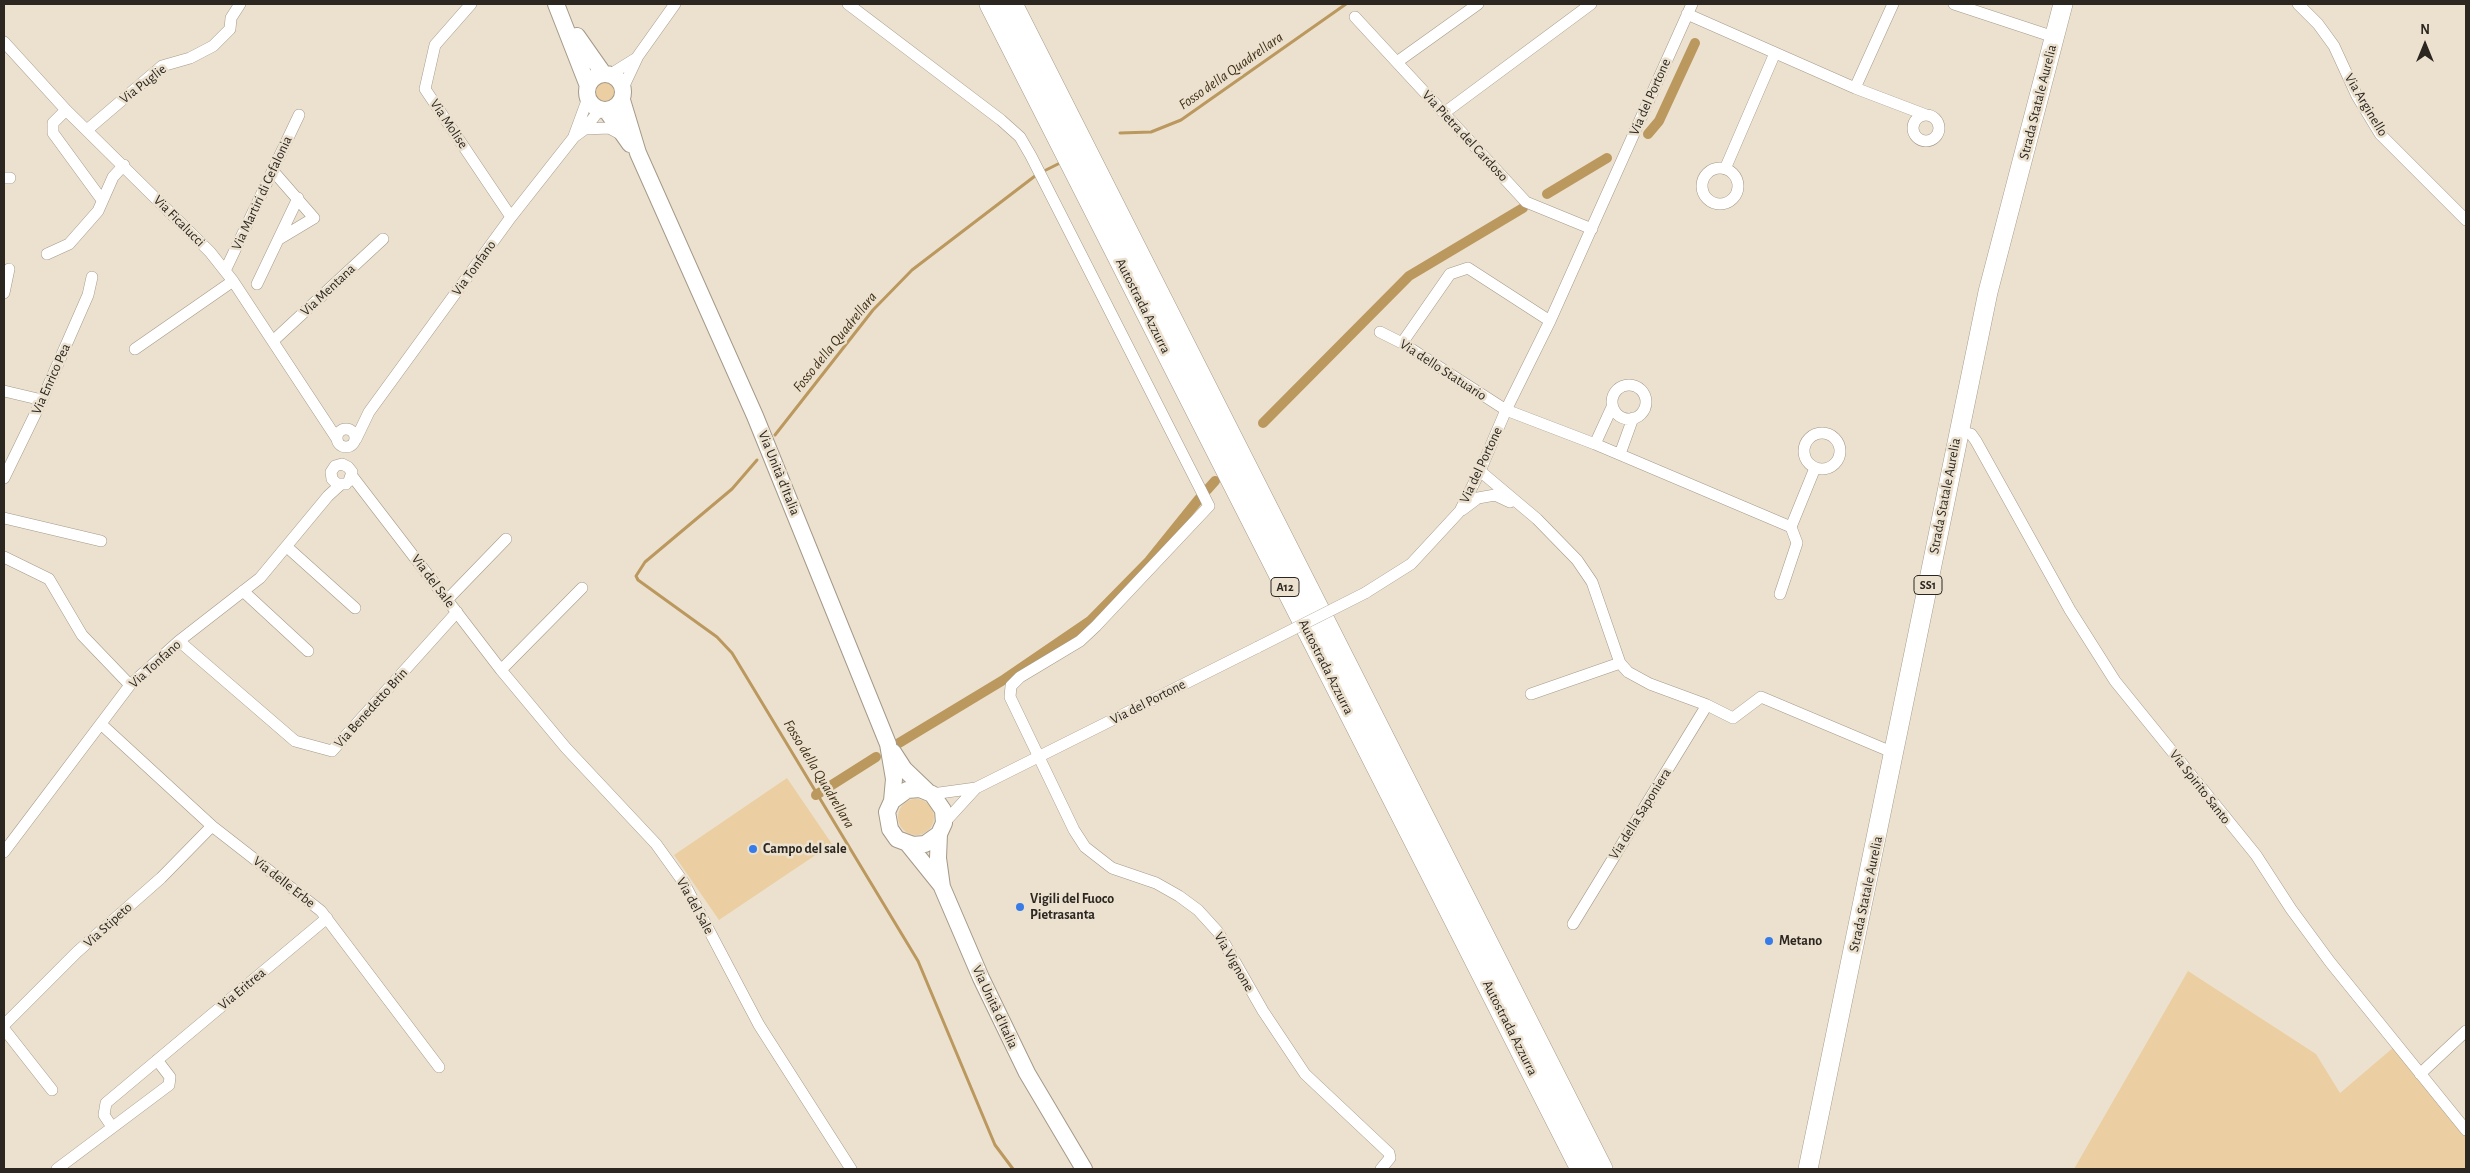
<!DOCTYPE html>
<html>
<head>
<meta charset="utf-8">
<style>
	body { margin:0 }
	#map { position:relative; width:2470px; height:1173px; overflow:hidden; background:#ece1cf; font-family:"Alegreya Sans",sans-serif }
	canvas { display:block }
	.frame { position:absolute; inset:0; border:5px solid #2b2720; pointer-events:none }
	.north { position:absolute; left:2400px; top:20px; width:50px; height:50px; -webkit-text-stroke:4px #ece1cf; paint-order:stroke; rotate:0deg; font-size:14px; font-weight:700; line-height:20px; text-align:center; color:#2b2720 }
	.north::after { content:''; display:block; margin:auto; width:18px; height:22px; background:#2b2720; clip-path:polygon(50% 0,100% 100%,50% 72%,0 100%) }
</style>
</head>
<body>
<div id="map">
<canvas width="2470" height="1173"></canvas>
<div class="frame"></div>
<div class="north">N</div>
</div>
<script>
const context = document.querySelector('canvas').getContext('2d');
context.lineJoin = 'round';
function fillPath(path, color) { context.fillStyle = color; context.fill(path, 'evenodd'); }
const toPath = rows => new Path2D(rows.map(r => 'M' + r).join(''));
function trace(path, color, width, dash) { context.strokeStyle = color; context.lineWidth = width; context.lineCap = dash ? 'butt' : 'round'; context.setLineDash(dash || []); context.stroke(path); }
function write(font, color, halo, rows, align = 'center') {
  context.font = font + ' "Alegreya Sans",sans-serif'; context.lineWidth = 5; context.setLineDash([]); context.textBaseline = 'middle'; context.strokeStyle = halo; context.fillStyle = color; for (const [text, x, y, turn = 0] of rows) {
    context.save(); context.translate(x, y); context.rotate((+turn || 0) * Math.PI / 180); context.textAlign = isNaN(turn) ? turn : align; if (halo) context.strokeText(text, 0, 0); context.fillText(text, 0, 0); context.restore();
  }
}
const green = toPath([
	'594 92a11 11 0 1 1 22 0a11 11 0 1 1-22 0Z',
	[787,778,832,844,719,920,674,855],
	'898 817a18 18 0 1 1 36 0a18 18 0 1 1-36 0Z',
	[2188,971,2316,1054,2340,1093,2394,1047,2466,1137,2466,1169,2074,1169]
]);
const stream = toPath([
	[1120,133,1151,132,1181,120,1346,4],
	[1046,170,1060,163],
	[775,435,873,310,912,270,1035,176],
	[757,460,732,489,645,562,636,576,638,580,717,637,732,653,918,961,995,1145,1013,1169]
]);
const canal = toPath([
	[1648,134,1659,121,1695,43],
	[1547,194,1607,158],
	[1263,423,1409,276,1523,208],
	[1207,490,1215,481],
	[899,743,1005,679,1090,621,1149,561,1199,499],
	[816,795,876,757]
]);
const minor = toPath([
	[471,4,435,45,425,89,511,217],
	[848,4,1001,120,1020,137,1031,156,1209,506,1096,626,1080,641,1020,677,1011,686,1010,697,1074,830,1085,847,1112,868,1156,883,1179,896,1198,910,1218,932,1263,1011,1305,1074,1389,1153,1390,1158,1381,1169],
	[1954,4,2054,37],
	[2298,4,2318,24,2334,46,2357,96,2380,134,2466,220],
	[1687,14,1855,88,1926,115],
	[1355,17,1526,202,1592,229],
	[4,42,66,110,210,252,233,281,337,439],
	[1397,62,1478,4],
	[611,74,635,59],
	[623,88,638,56,675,4],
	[1855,88,1893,4],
	[66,110,53,123,53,133,102,200],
	[1444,113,1591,4],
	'1913 128a13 13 0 1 1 26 0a13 13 0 1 1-26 0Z',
	[585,129,609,128,622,135],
	[87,130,162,66,190,58,213,46,230,29,231,18,240,4],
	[574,136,588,98],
	'1702 186a18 18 0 1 1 36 0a18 18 0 1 1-36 0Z',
	[1725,169,1775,53],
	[273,171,314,218,279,239],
	[4,178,10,178],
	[47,254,69,244,98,211,113,177,124,165],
	[225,271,299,115],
	[257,284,298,198],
	[4,293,9,269],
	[1380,332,1402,343,1506,410,1595,444,1791,527],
	[273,341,383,239],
	[1402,343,1450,274,1468,268,1550,321],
	[135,349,233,281],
	'1612 402a17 17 0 1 1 34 0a17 17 0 1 1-34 0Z',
	[4,391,42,400],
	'337 438a9 9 0 1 1 18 0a9 9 0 1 1-18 0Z',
	[1958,431,1971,434,1976,441,2070,610,2115,681,2256,855,2291,909,2330,962,2466,1130],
	'1804 451a18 18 0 1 1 36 0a18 18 0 1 1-36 0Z',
	[356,439,369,412,511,217,574,137,585,129,600,109],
	[1595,444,1612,407],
	[1620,454,1633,418],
	[1480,471,1537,519,1577,560,1592,582,1620,663,1531,694],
	[352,476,501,670,566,748,656,844,684,883,759,1025,851,1169],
	[4,478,42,400,88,295,92,277],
	[346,484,337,484,332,479,331,472,335,466,342,464,348,467,352,472,349,481],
	[1462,510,1478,498,1495,495,1510,502],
	[4,518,101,541],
	[287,547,355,608],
	[4,557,49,579,82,635,130,685],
	[243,591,308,651],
	[1365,593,1411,564,1460,511,1480,471,1506,410,1550,321,1692,4],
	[1780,594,1797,543,1791,527,1815,468],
	[447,600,506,539],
	[179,641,295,741,332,751,457,612],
	[1620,663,1628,672,1650,684,1707,705,1733,718,1761,697,1894,753],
	[501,670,582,588],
	[101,724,212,826,321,911,439,1067],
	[932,794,976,788,1258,647],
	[944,823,976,788],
	[4,852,130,685,179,641,260,578,328,496,340,485],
	[1573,924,1707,705],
	[4,1025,77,952,161,878,212,826],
	[4,1029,52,1090],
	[2420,1074,2466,1031],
	[112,1127,104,1115,106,1103,327,918],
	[57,1169,169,1085,170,1077,157,1060]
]);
const secondary = toPath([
	[556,4,588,86],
	[577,36,603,73],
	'587 92a18 18 0 1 1 36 0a18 18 0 1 1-36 0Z',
	[622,100,638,153,755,416,888,744,894,779,892,801,887,812,890,829,897,839,913,845,925,844,939,834,944,823,943,810,932,794,920,789,907,790,892,801],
	[606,110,630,144],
	[893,752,904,769,927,791],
	[939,834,938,858,942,887,981,978,1027,1073,1084,1169],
	[908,844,941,885]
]);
const primary = toPath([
	[1808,1169,1988,292,2063,4]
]);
const motorway = toPath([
	[990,4,1581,1169],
	[1012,4,1602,1169]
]);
const minorBridge = toPath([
	[1258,647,1365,593]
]);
const markers = [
	[753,849,5,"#367be8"],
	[1020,907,5,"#367be8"],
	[1769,941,5,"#367be8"]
];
const shields = [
	[1928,585,28],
	[1285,587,28]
];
const shieldNames = [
	["SS1",1928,585],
	["A12",1285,587]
];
const streetNames = [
	["Via Puglie",143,84,-38],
	["Via del Portone",1650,97,-66],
	["Strada Statale Aurelia",2038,102,-76],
	["Via Arginello",2366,105,59],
	["Via Molise",449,124,56],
	["Via Pietra del Cardoso",1465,136,47],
	["Via Martiri di Cefalonia",262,193,-65],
	["Via Ficalucci",179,221,45],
	["Via Tonfano",474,268,-54],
	["Via Mentana",328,290,-43],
	["Autostrada Azzurra",1143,306,63],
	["Via dello Statuario",1443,370,33],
	["Via Enrico Pea",51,379,-66],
	["Via del Portone",1481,465,-65],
	["Via Unità d'Italia",779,473,68],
	["Strada Statale Aurelia",1945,496,-79],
	["Via del Sale",433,581,53],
	["Via Tonfano",155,664,-42],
	["Autostrada Azzurra",1326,667,63],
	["Via del Portone",1148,702,-27],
	["Via Benedetto Brin",371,708,-48],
	["Via Spirito Santo",2200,787,52],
	["Via della Saponiera",1640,814,-58],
	["Via delle Erbe",284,882,38],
	["Strada Statale Aurelia",1866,894,-78],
	["Via del Sale",695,906,61],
	["Via Stipeto",108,925,-42],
	["Via Vignone",1234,962,60],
	["Via Eritrea",242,989,-40],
	["Via Unità d'Italia",995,1007,65],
	["Autostrada Azzurra",1510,1028,63]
];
const poiNames = [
	["Campo del sale",763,849],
	["Vigili del Fuoco",1030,899],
	["Pietrasanta",1030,915],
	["Metano",1779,941]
];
const waterNames = [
	["Fosso della Quadrellara",1231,71,-35],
	["Fosso della Quadrellara",835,342,-51],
	["Fosso della Quadrellara",819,774,59]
];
fillPath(green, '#ebcfa2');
trace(stream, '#bb985e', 3);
trace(canal, '#bb985e', 10);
trace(minor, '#a49988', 12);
trace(secondary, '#a49988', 18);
trace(primary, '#a49988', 20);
trace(motorway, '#a49988', 22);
trace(minor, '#fff', 11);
trace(secondary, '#fff', 16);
trace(primary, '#fff', 19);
trace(motorway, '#fff', 21);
trace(minorBridge, '#a49988', 12, []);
trace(minorBridge, '#fff', 11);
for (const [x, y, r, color] of markers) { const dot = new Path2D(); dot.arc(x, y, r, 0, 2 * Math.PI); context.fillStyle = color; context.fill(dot); trace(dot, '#ece1cf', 2); }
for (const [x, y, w] of shields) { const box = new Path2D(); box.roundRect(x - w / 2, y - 9.5, w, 19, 4); context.fillStyle = '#ece1cf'; context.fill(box); trace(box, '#2b2720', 1); }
write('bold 12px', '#2b2720', null, shieldNames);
write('14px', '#2b2720', '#ece1cf', streetNames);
write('bold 14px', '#2b2720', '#ece1cf', poiNames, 'left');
write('italic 15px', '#3f3015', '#ece1cf', waterNames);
</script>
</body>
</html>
